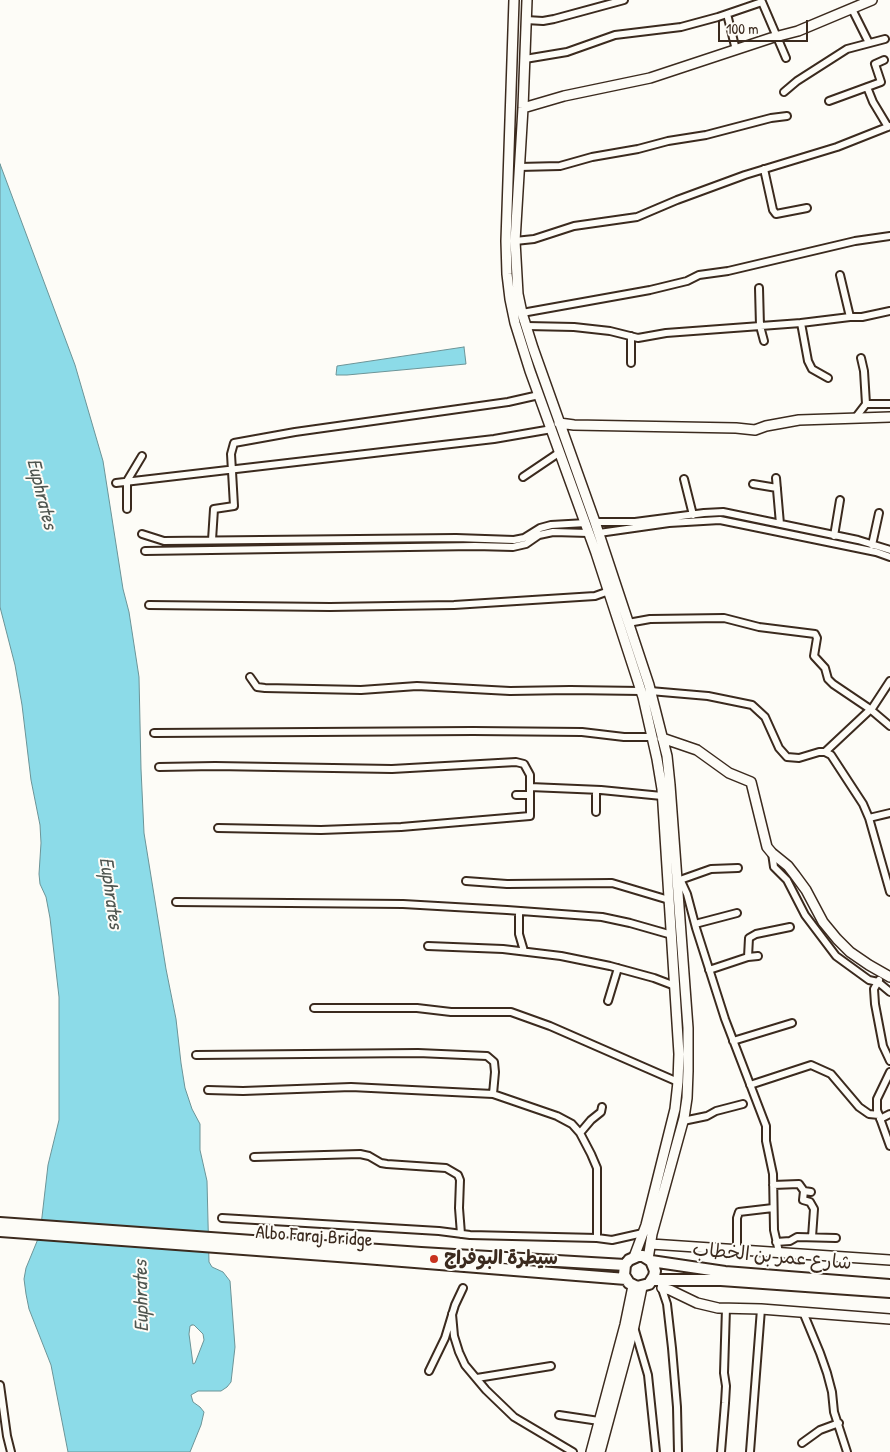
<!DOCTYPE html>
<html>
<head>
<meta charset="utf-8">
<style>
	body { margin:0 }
	#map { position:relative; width:890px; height:1452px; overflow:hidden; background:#fdfcf7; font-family:"Patrick Hand",sans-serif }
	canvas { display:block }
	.scale { position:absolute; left:718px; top:20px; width:90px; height:22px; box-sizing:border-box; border:2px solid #3b2a1e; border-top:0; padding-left:6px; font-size:15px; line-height:18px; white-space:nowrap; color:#3b2a1e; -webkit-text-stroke:4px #fdfcf7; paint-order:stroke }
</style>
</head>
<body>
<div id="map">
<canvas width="890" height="1452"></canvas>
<div class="scale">100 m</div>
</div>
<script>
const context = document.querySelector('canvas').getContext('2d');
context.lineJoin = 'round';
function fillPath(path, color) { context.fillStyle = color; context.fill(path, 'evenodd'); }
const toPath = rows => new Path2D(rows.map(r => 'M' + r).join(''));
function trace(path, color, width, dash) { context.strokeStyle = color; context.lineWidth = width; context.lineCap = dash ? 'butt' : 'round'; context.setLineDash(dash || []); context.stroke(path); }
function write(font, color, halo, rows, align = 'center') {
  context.font = font + ' "Patrick Hand","Playpen Sans Arabic",sans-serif'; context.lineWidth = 4; context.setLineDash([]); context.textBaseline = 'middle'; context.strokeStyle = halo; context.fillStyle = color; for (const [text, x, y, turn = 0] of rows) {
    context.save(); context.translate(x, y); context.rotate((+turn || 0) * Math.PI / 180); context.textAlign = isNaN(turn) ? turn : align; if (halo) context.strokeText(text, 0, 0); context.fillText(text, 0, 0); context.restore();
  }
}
const water = toPath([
	[0,164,75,365,103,461,123,589,129,612,139,677,141,769,144,833,166,969,176,1019,181,1063,185,1088,192,1109,200,1124,200,1150,207,1181,209,1262,212,1267,223,1272,230,1281,235,1347,231,1382,227,1387,221,1391,198,1391,191,1395,193,1402,200,1407,204,1412,201,1425,190,1452,68,1452,51,1365,29,1309,26,1294,24,1279,26,1268,40,1234,48,1165,59,1120,59,997,50,918,46,897,40,884,39,874,41,843,40,825,31,780,22,705,15,665,0,607,0,164],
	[192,1325,194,1325,203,1334,204,1340,195,1363,193,1364,189,1334,190,1326,192,1325],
	[464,347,466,364,347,375,336,375,337,366,464,347]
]);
const street = toPath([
	[852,9,869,43],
	[727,14,736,50],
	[526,20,543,21,554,19,624,0],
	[525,59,567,52,615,35,681,27,718,17,762,2,786,58],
	[867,87,873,102,888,127],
	[784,92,797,81,847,49,885,39],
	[829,101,881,82,875,64,884,60],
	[519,167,560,166,592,157,638,149,668,141,706,135,771,118,787,116],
	[764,169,773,210,776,214,807,208],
	[515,241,534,239,574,226,637,217,677,200,745,175,837,147,890,126],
	[840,275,850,317],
	[759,288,760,326,764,341],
	[522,313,650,290,687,281,699,275,728,271,855,241,890,236],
	[801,323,808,361,812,369,828,378],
	[527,326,574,327,610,331,638,338,666,333,801,323,850,317,862,317,890,311],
	[631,336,631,363],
	[861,358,864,371,866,404],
	[856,417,866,404,890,404],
	[523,477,560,452],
	[776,478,780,524],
	[684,479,693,515],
	[116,483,494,439,552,429],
	[753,484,777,488],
	[127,509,127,481,142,456],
	[595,522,635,522,704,513,723,512,858,540,890,550],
	[599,533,669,523,720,520,876,552,890,557],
	[142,534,164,541,456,538,514,540,524,538,540,528,551,525,586,523],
	[834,536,840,500],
	[212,540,214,509,234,506,231,454,234,443,295,432,508,402,539,395],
	[872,545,879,513],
	[145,551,475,546,513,547,526,544,539,535,553,532,589,533],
	[149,605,330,607,454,605,595,596,609,591],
	[628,623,650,619,724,618,759,627,815,634,817,638,814,656,825,668,828,679,833,684,870,709,890,726],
	[250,677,257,687,265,688,361,690,417,686,510,691,570,690,641,691],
	[650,691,708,696,752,705,765,717,779,748,787,757,799,758,819,752,825,752,831,755,863,804,869,818,890,892],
	[154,733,473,731,582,732,624,737,652,737],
	[825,752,873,707,890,681],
	[159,767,215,766,392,769,516,762,524,764,530,775,530,816,401,827,321,830,218,828],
	[530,787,601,790,662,796],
	[596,790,596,812],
	[516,795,530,795],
	[869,818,890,813],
	[772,853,774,867,787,880,805,915,836,956,869,980,878,982,890,992],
	[677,877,681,881,687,894,696,928,725,1019,766,1126,766,1141,773,1174,774,1230,779,1252],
	[680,880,711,869,738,868],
	[466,881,507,884,612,883,669,900],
	[176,902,403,904,507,910,602,917,630,923,672,935],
	[519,911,519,934,524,951],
	[695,924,737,913],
	[428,946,503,949,561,956,610,966,654,978,675,986],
	[748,957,749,938,756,934,790,927],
	[709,970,748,957,758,956],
	[879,980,874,989,875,1004,883,1046,890,1061],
	[608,1001,618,968],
	[314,1008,417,1008,451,1012,511,1012,550,1026,678,1082],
	[733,1041,792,1023],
	[196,1055,418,1053,487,1056,494,1062,495,1072,493,1094],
	[890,1072,877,1099,877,1110,890,1146],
	[750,1085,811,1065,831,1074,859,1107,869,1114,879,1115],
	[208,1090,243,1091,351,1087,493,1094,557,1116,572,1124,580,1133,591,1154,597,1168,597,1238],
	[880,1119,890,1114],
	[683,1121,707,1116,716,1111,743,1104],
	[580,1133,591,1120,601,1112,602,1107],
	[254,1157,360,1154,369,1156,381,1163,387,1164,446,1168,458,1175,460,1180,459,1208,461,1234],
	[773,1185,799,1184,804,1191,811,1192],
	[804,1191,803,1200,810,1202,814,1209,812,1237],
	[222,1218,439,1231,470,1235,597,1238,612,1240,643,1233],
	[776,1242,790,1241,797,1237,836,1238],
	[737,1249,737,1218,739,1212,773,1208],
	[661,1286,667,1304,672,1348,677,1407,678,1452],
	[803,1312,820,1353,827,1373,832,1392,834,1412,847,1452],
	[452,1314,454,1336,459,1352,465,1365,486,1390,514,1417,573,1452],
	[634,1327,648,1375,656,1452],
	[429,1371,445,1338,455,1305,463,1288],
	[477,1378,551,1366],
	[0,1385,7,1436,11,1452],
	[559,1415,599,1421],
	[802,1443,820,1430,839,1423],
	[721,1452,725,1403,726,1386,724,1373,726,1308],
	[750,1452,761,1309]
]);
const secondary = toPath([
	[514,0,506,241,507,274,510,299,515,323,530,371,596,553,643,697,657,759,662,789,679,1054,678,1082,675,1109,646,1225,634,1257],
	[527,0,523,108,515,241,518,294,522,313,533,348,595,522,649,685,667,756,670,785,688,1028,688,1071,687,1098,684,1118,652,1234,648,1259],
	[523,108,564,96,650,78,771,38,798,31,872,0],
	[559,423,574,425,736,428,755,430,766,426,799,420,890,417],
	[662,738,697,750,729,773,751,782,767,847,772,853,788,866,795,875,806,890,823,922,837,939,850,952,869,965,890,977],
	[651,1244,890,1260],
	[662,1288,670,1290,697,1303,718,1308,761,1309,890,1319],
	[591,1452,625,1325,633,1286],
	[600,1452,634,1326,642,1287]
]);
const primary = toPath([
	[0,1223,421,1253,625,1265],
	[0,1231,365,1258,626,1279],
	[651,1261,655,1271,654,1276,649,1284,637,1287,629,1283,624,1275,625,1265,629,1260,638,1256,643,1256,651,1261,725,1272,890,1285],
	[652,1280,721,1280,890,1292]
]);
const markers = [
	[434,1259,5,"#c8321e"]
];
const streetNames = [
	["Albo Faraj Bridge",314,1237,4],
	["شارع عمر بن الخطاب",772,1257,5]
];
const poiNames = [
	["سيطرة البوفراج",444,1259]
];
const waterNames = [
	["Euphrates",41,494,76],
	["Euphrates",110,893,82],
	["Euphrates",142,1296,-91]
];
fillPath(water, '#8cdbe8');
trace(water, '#6c9497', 1);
trace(street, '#3b2a1e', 10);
trace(secondary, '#3b2a1e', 12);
trace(primary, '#3b2a1e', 14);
trace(street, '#fdfcf7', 6);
trace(secondary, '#fdfcf7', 9);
trace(primary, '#fdfcf7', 10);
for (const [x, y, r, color] of markers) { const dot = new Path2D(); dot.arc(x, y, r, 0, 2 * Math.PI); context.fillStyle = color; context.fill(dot); trace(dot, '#fdfcf7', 2); }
write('19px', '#3b2a1e', '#fdfcf7', streetNames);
write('bold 19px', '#3b2a1e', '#fdfcf7', poiNames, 'left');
write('italic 20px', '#4f5650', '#fdfcf7', waterNames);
</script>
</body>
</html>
